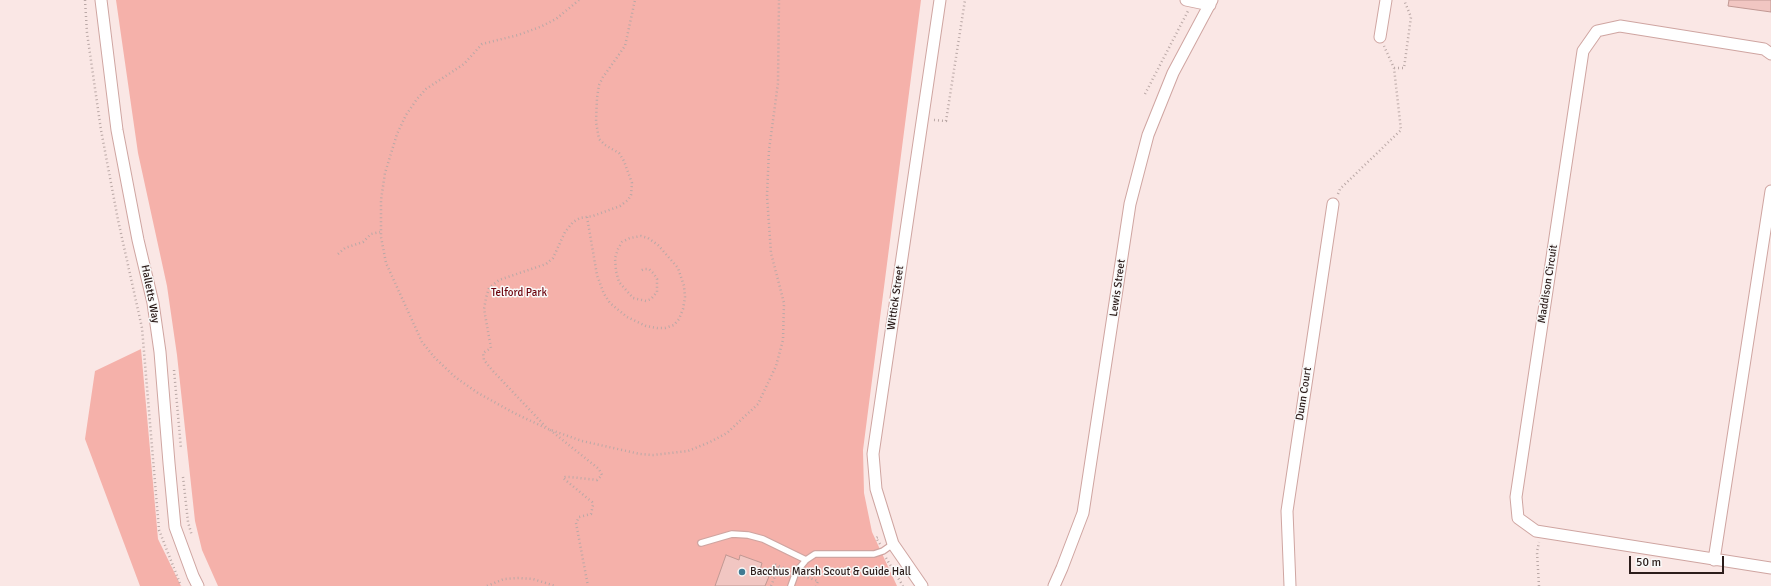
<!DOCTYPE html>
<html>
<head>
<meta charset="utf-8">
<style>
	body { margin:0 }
	#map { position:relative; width:1771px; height:586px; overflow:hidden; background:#fae7e5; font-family:Signika,sans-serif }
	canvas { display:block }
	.scale { position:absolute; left:1629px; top:556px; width:95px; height:18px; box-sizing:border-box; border:2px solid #2c1d1b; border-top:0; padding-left:5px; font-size:12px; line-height:14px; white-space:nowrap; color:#2c1d1b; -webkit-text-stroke:3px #f9f9f9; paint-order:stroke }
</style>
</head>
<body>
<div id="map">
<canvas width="1771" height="586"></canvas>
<div class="scale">50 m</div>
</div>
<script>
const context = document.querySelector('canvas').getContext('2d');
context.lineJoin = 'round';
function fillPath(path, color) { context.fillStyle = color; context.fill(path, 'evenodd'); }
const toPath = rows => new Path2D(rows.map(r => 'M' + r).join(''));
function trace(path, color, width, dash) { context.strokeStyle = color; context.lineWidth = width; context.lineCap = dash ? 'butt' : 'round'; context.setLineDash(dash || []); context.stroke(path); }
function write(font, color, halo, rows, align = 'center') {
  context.font = font + ' Signika,sans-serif'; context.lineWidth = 3; context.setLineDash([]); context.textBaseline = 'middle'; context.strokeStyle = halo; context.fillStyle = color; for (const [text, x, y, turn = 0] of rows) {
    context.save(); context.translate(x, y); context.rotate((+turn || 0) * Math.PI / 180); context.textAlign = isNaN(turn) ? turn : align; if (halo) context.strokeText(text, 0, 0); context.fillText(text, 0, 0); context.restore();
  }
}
const green = toPath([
	[116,0,921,0,863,450,864,493,872,532,897,586,218,586,202,550,195,521,177,355,167,286,138,153],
	[141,349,158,539,181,586,140,586,85,439,95,371]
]);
const building = toPath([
	[1729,0,1771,0,1771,12,1728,6,1729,0],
	[726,555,739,560,740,555,762,563,760,570,770,574,765,586,715,586,726,555]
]);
const path = toPath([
	[85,0,87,33,101,130,118,220,142,328,159,530,181,586],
	[579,0,556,19,540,27,518,35,482,44,464,64,426,89,417,99,406,115,397,134,385,173,381,200,381,237,386,263,422,342,435,358,455,377,478,393,514,413,548,429,582,441,640,454,653,455,688,451,710,442,727,433,758,404,776,366,783,340,784,303,771,253,767,196,769,150,778,83,779,0],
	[1394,68,1404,68,1411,17,1404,0],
	[1145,94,1188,11],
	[934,120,946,121,965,0],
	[1338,194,1340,189,1401,130,1394,68,1384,46],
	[587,217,597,275,604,294,610,303,627,317,646,326,657,328,665,328,674,325,679,319,683,309,685,297,684,286,678,268,658,245,648,238,641,236,630,238,622,242,618,249,615,258,616,271,619,282,633,298,646,301,651,299,657,292,657,279,654,274,649,269,644,269,640,271],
	[338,254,345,248,363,242,371,234,380,232],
	[174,370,181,449],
	[546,427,492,370,484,360,483,353,491,348,484,309,486,298,489,288,499,280,546,264,553,258,565,232,573,222,580,218,593,216,620,206,628,200,631,195,632,183,624,161,619,153,605,145,599,139,596,122,597,98,599,85,603,77,625,46,635,0],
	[550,430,599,469,602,475,597,480,570,477,565,477,563,478,592,502,593,505,591,514,579,517,576,523,588,586],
	[183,477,188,522,192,536],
	[880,544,876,538,880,536],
	[886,558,903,586],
	[770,574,774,564,789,570],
	[804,576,818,581,816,586],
	[487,586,504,579,519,578,533,579,555,586],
	[771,586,779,566],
	[1539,586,1537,552,1539,542]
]);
const service = toPath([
	[701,543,732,534,748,535,763,539,806,560],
	[791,586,796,572,806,560,815,554,874,554,883,551,893,544]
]);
const minor = toPath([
	[101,0,117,130,138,240,153,303,160,352,169,463,175,527,193,576,198,586],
	[1186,0,1210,5],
	[1380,37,1386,0],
	[1771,54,1764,49,1620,26,1597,31,1583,51,1516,497,1518,518,1536,531,1771,568],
	[1714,560,1771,191],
	[922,586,893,544,876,489,873,454,940,0],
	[1054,586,1062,568,1083,513,1130,204,1148,135,1173,73,1212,0],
	[1290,586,1287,511,1333,204]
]);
const markers = [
	[742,572,4,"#3f7b93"]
];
const streetNames = [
	["Maddison Circuit",1548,284,-81],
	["Lewis Street",1118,288,-82],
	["Halletts Way",150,294,79],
	["Wittick Street",896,298,-82],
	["Dunn Court",1304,394,-81]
];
const parkNames = [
	["Telford Park",519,293]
];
const poiNames = [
	["Bacchus Marsh Scout & Guide Hall",750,572]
];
fillPath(green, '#f5b1aa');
fillPath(building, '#f1c6c2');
trace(building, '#c19893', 1);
trace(service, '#cfa5a1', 8);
trace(minor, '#cfa5a1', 13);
trace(path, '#baa8a6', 2.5, [1, 3]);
trace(service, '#fff', 5.5);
trace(minor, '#fff', 11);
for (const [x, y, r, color] of markers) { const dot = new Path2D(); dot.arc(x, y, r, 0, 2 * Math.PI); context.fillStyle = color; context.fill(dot); trace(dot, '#f9f9f9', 1.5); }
write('11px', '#2c1d1b', '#f9f9f9', streetNames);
write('11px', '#6c030d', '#f9f9f9', parkNames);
write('11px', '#2c1d1b', '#f9f9f9', poiNames, 'left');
</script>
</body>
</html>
